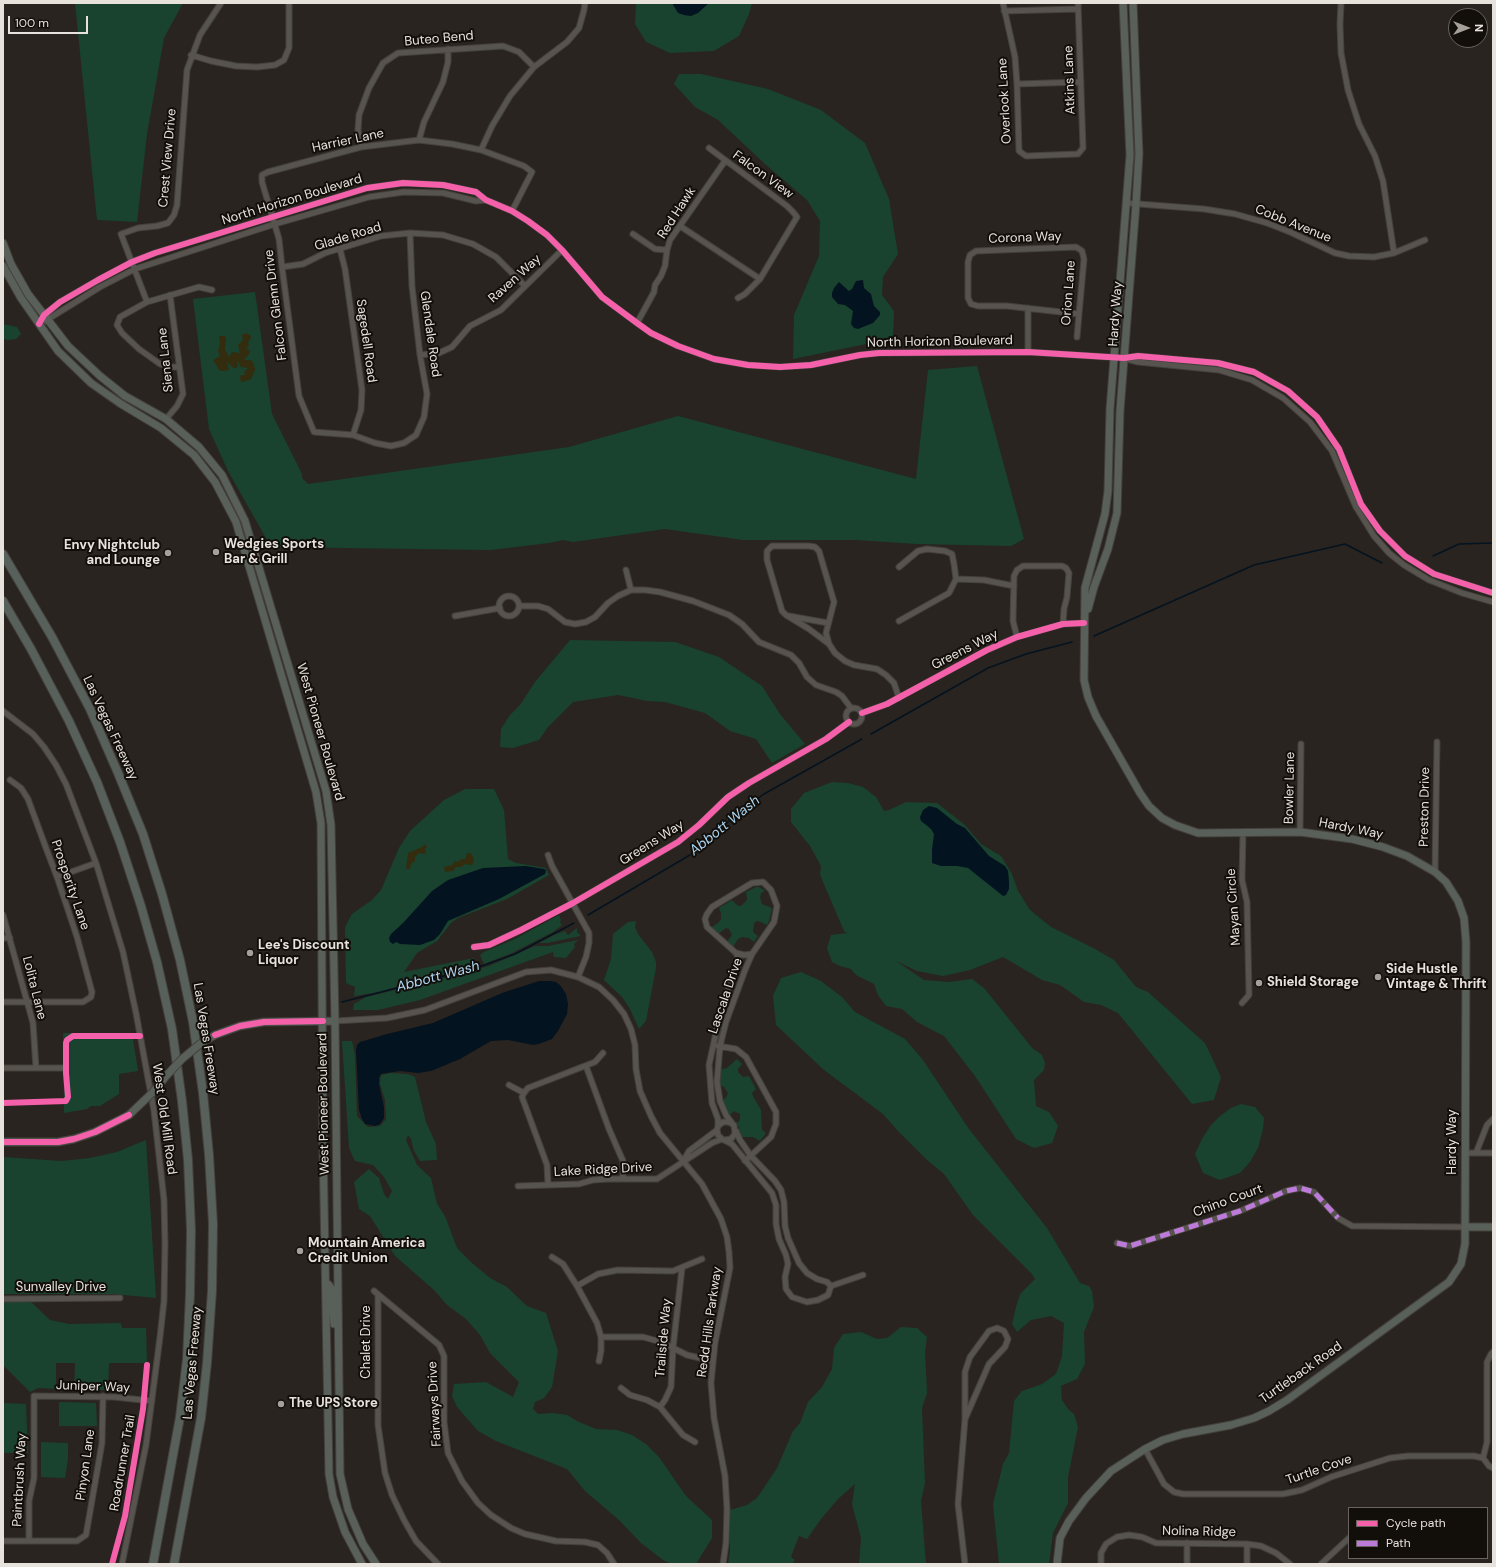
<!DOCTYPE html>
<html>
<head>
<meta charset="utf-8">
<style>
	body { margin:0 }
	#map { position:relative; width:1496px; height:1567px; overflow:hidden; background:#29241f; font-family:"DM Sans",sans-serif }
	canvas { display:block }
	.frame { position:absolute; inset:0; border:4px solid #e8e2dc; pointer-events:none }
	.legend { position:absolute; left:1348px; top:1507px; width:140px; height:52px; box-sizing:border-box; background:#120e0a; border:1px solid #68635e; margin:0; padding:5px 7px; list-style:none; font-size:12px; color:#e8e2dc }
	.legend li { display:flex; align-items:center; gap:8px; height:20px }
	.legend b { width:20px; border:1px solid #68635e }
	.north { position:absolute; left:1448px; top:8px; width:40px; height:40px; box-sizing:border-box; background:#120e0a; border:1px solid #68635e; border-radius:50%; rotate:90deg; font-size:11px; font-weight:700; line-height:16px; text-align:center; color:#e8e2dc }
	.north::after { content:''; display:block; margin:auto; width:14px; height:18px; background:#a5a09a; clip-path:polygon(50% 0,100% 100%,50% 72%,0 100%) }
	.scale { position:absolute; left:8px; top:16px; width:80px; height:18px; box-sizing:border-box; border:2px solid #e8e2dc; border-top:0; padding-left:5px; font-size:12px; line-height:14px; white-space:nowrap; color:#e8e2dc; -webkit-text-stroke:3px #120e0a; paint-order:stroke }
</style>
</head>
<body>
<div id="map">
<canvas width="1496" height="1567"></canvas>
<div class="frame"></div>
<ul class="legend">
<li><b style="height:5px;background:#f560ab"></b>Cycle path</li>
<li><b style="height:5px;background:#bd7bd9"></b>Path</li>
</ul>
<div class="north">N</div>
<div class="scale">100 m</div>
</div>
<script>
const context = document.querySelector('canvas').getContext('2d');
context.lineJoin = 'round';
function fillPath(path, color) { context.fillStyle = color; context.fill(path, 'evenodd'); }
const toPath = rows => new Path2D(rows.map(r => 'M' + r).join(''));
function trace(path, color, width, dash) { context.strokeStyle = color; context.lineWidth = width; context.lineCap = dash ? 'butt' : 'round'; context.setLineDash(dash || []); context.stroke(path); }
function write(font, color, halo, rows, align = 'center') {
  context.font = font + ' "DM Sans",sans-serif'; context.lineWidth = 4; context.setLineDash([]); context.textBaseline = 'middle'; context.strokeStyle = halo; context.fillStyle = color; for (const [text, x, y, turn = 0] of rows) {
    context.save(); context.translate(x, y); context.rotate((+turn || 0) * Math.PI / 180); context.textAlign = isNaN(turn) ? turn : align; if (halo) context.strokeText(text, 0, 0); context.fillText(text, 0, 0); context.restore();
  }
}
const green = toPath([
	[75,3,183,3,164,38,147,134,137,222,97,220],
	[636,3,752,3,749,14,739,36,714,51,670,53,646,42,635,24],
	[679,74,701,74,768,89,821,110,865,143,889,199,898,254,883,277,882,295,894,311,893,338,876,342,793,359,794,315,819,256,820,221,807,200,765,164,718,120,695,107,674,84],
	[255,292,272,414,302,474,302,478,308,484,569,447,678,416,916,479,928,370,977,366,1024,539,1011,546,917,544,856,540,743,540,665,529,573,542,563,540,549,543,491,550,271,547,228,471,209,429,193,299],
	[3,324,17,327,21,334,16,339,7,340,3,338],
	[570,640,675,642,719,657,762,686,780,714,805,744,772,763,756,739,730,731,705,713,665,702,647,701,618,695,573,702,548,727,539,740,513,748,500,747,501,729,510,715,520,705,535,682],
	[832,782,848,783,863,787,876,797,884,811,889,810,906,802,937,803,965,825,981,844,1001,856,1012,874,1018,891,1030,910,1051,927,1095,949,1114,960,1136,987,1148,992,1205,1043,1221,1077,1214,1100,1192,1104,1118,1013,1101,1005,1084,1002,1060,985,1042,980,1003,957,970,970,943,976,917,971,896,961,924,980,949,982,972,979,984,988,1025,1039,1032,1048,1042,1055,1045,1063,1044,1070,1034,1080,1036,1106,1049,1112,1058,1126,1052,1143,1034,1148,1016,1139,975,1076,944,1036,917,1022,902,1009,886,1006,878,995,874,984,856,975,851,969,840,966,832,962,827,948,831,935,847,933,844,931,823,882,820,874,821,866,810,846,791,822,791,809,804,793],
	[465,789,494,789,504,810,508,859,516,863,546,868,549,875,507,899,458,918,451,923,437,941,417,953,404,972,474,958,477,966,410,983,379,992,354,996,355,987,346,983,345,927,352,914,372,900,381,890,399,848,410,831,444,800],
	[756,887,759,887,765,891,761,893,760,897,762,904,772,908,769,921,767,925,761,922,757,921,754,923,753,931,754,933,758,936,754,942,749,938,742,937,738,939,733,947,727,942,732,935,729,929,726,928,718,934,712,927,718,923,721,919,721,913,719,908,732,900,738,906,741,906,747,900,746,892],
	[559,915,561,920,560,922,562,925,553,932,512,953,484,964,480,955,484,952,515,939],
	[636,921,635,927,638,934,652,952,656,962,656,968,646,1021,639,1029,630,1009,622,997,604,980,611,959,613,934,628,922],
	[577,928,577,933,580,934,580,936,548,943,539,943,554,935,565,931,568,935],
	[578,940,574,944,575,947,566,958,554,957,553,952,420,1000,378,1010,353,1010,354,1004,366,997,464,973,489,966,535,946,548,946],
	[801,972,821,981,842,997,855,1012,905,1039,923,1060,969,1129,1047,1228,1080,1283,1089,1286,1092,1291,1094,1307,1084,1332,1085,1364,1077,1379,1061,1386,1062,1400,1068,1409,1074,1414,1078,1427,1068,1477,1068,1503,1053,1533,1049,1564,999,1564,993,1504,1003,1464,1009,1453,1014,1401,1022,1391,1042,1384,1056,1374,1062,1356,1064,1323,1051,1316,1031,1320,1017,1332,1012,1324,1016,1307,1020,1294,1035,1279,1032,1274,973,1215,944,1174,927,1160,898,1131,883,1114,824,1070,776,1025,773,996,781,978],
	[63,1033,132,1033,138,1071,119,1074,119,1094,100,1106,91,1106,87,1109,64,1113],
	[342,1041,352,1041,355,1055,357,1116,368,1127,380,1126,386,1119,385,1100,380,1084,381,1075,390,1073,408,1074,415,1077,426,1122,436,1144,437,1160,420,1161,414,1151,411,1139,408,1135,406,1140,417,1165,431,1178,437,1204,445,1216,457,1248,472,1263,490,1278,507,1287,527,1306,546,1313,558,1351,552,1387,544,1398,535,1402,533,1409,538,1414,552,1413,567,1415,579,1422,596,1429,617,1430,632,1435,646,1444,659,1457,686,1496,712,1520,712,1538,696,1564,671,1564,663,1560,641,1543,619,1520,585,1491,567,1469,496,1441,478,1431,457,1407,452,1396,454,1384,486,1382,513,1397,519,1382,490,1353,480,1335,466,1319,447,1305,434,1290,395,1256,370,1216,359,1209,354,1182,369,1169,379,1178,384,1194,388,1199,392,1191,384,1177,373,1165,355,1161,349,1148],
	[737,1059,742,1064,738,1069,738,1072,743,1077,749,1076,756,1089,752,1093,753,1096,761,1110,762,1130,766,1133,760,1141,753,1137,739,1137,739,1128,737,1123,740,1120,740,1114,734,1111,729,1116,722,1100,726,1098,728,1093,724,1087,719,1085,719,1070,727,1068],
	[1241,1104,1255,1107,1264,1118,1263,1129,1258,1148,1250,1162,1240,1173,1220,1180,1203,1173,1195,1154,1202,1139,1211,1125,1220,1116,1231,1108],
	[146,1140,156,1298,113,1294,3,1294,3,1157,61,1161,90,1158,117,1152],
	[3,1302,31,1302,50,1320,69,1324,121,1323,122,1328,146,1328,147,1363,109,1363,108,1390,74,1390,75,1363,56,1363,56,1389,38,1388,30,1392,3,1365],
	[901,1327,917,1328,927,1337,925,1352,927,1393,922,1408,925,1483,921,1501,926,1564,859,1564,861,1538,852,1504,855,1484,838,1499,821,1519,807,1539,799,1536,791,1557,795,1560,792,1564,728,1564,730,1551,730,1510,747,1505,757,1498,777,1468,793,1431,800,1423,808,1402,822,1387,832,1369,834,1348,843,1334,861,1332,877,1339,887,1338],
	[59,1402,96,1403,97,1426,59,1426],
	[3,1403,26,1404,28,1453,3,1453],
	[41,1442,68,1443,68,1459,65,1478,41,1477]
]);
const sand = toPath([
	[246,333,250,335,251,337,250,340,248,342,249,346,246,348,250,351,249,354,244,360,251,360,254,364,255,370,251,379,243,382,241,382,240,377,241,375,245,375,244,372,248,368,241,367,237,360,238,367,236,368,234,368,231,366,227,361,229,370,222,371,219,370,213,360,220,356,218,351,220,343,219,336,225,336,226,339,225,349,229,357,232,352,240,353,238,345,243,340,242,335],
	[425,844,427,847,425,849,426,852,425,854,419,853,415,857,415,861,411,864,410,869,406,869,408,853,422,847],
	[467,853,470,853,474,858,473,864,471,865,465,864,461,867,456,867,453,871,445,872,444,867,452,865,455,861,458,862,461,859,465,859]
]);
const water = toPath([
	[672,3,709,3,698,13,691,16,684,15,678,13],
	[863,280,864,288,871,294,874,306,880,312,880,315,873,323,858,329,854,328,851,324,853,311,845,305,838,304,832,297,832,293,834,288,839,282,849,291,852,289,856,281],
	[929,806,937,808,957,824,965,828,989,856,1005,866,1008,871,1009,881,1009,889,1006,895,1003,896,968,868,957,866,941,866,932,863,932,850,934,834,931,829,921,821,920,817,923,810],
	[526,866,544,869,546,870,545,874,499,899,448,921,440,934,434,940,420,945,400,944,396,942,393,944,390,942,389,938,391,934,403,923,432,891,448,880,483,868],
	[539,981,551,981,556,982,560,985,566,994,568,1004,567,1014,558,1031,552,1039,539,1044,533,1045,508,1040,491,1041,460,1059,431,1071,418,1073,400,1071,381,1074,379,1078,379,1084,384,1107,384,1118,380,1124,375,1126,365,1124,362,1119,359,1110,356,1050,357,1045,360,1042,387,1034,433,1023,502,993]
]);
const stream = toPath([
	[1433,556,1459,544,1493,543],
	[1094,636,1254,565,1345,544,1382,563],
	[871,734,988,668,1026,654,1072,642],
	[588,915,690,855,714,836,737,813,764,794,862,739],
	[342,1002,479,967,515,954,574,923]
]);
const minor = toPath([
	[1003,3,1015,57,1017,84,1019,151,1026,156,1078,154,1083,148,1078,3],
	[1341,3,1340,24,1341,53,1348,90,1359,124,1375,156,1383,181,1394,253],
	[1004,11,1078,9],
	[191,55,211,61,236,66,257,67,275,65,284,60,289,48,289,3],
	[1017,84,1081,82],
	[419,140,424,122,443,82,448,62,448,49],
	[361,147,358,130,359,115,369,88,383,63,398,53,503,46,519,52,534,67],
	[709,148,787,206,793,212,797,217,760,279,745,294,738,298],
	[481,150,492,126,510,96,534,67,567,42,579,28,584,10,585,3],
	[1126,203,1204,209,1235,214,1267,223,1290,232,1335,253,1349,256,1374,257,1394,253,1425,240],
	[680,226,760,279],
	[410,233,412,286,420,355,427,394,424,417,416,435,404,443,391,446,375,443,353,435,314,432,299,396,282,267,279,239,262,182,262,175,268,172,361,147,419,140,452,144,481,150,524,166,532,172,512,211],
	[633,234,655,249,667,250],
	[340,249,345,269,362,390,361,410,353,435],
	[282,267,303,264,325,253,381,236,410,233,443,235,473,244,496,257,525,286],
	[147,302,121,234,138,228,157,226,168,223,174,215,177,205,187,70,200,35,221,3],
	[45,321,100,287,135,269,275,224,369,197,404,192,443,193,476,201,486,200],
	[637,323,654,292,655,285,661,276,665,266,667,250,670,240,725,161],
	[39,324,44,315,60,302,98,280,132,262,155,253,367,188,403,183,443,185,476,192,486,200,512,211,528,221,547,235,562,250,602,297,637,323,651,333,678,346,714,359,748,365,780,367,811,365,860,355,879,353,1028,352,1124,358,1138,356,1218,363,1254,372,1288,391,1317,417,1339,449,1361,504,1380,531,1405,556,1434,574,1493,593],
	[1077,337,1079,314,1084,259,1082,251,1076,247,976,251,970,255,968,262,968,298,971,304,978,306,1007,306,1079,314],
	[1028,352,1028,308],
	[420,355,439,353,452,347,470,326,501,310,562,250],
	[1127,359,1138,362,1219,370,1252,380,1283,398,1310,422,1332,451,1356,507,1374,536,1389,553,1404,565,1429,580,1462,593,1493,602],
	[179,367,170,367,160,364,139,349,122,333,117,325,120,317,147,302,199,287,212,290],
	[166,419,177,406,183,394,170,295],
	[899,567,918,551,927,549,945,551,952,554,954,564,956,579,949,593,899,621],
	[626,570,631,590],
	[956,579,984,580,1014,586],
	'499 606a10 10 0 1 1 20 0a10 10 0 1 1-20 0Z',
	[519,606,538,606,548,609,565,622,575,624,586,622,595,617,608,603,618,596,631,590,645,590,660,592,693,601,729,615,742,624,759,642,791,655,799,663,807,677,816,685,836,692,842,696,851,708],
	[455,616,500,608],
	[789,616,828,623],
	[1017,637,1013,621,1014,576,1017,570,1023,566,1062,566,1066,568,1069,573,1067,597,1064,609,1063,624],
	[829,644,809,629,786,615,782,611,767,560,767,551,772,546,809,546,815,547,819,551,834,602,826,633,829,644,835,653,845,661,854,665,877,669,886,675,894,683,899,698],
	'846 716a8 8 0 1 1 16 0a8 8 0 1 1-16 0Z',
	[3,711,33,734,44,747,56,765,66,784,96,863,123,952,136,1013,154,1111,164,1200,165,1244,164,1301,160,1337,146,1445,122,1564],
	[862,713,887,704,987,650,1017,637,1063,624,1084,623],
	[1300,832,1301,744],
	[548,855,552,866,589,933,589,943,586,957,578,977],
	[1435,872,1437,742],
	[57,877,96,863],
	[3,915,33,1023,36,1068],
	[3,938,10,938],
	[474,947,489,945,521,930,573,903,678,842,699,825,728,797,749,783,826,739,849,722],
	[736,953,744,955,752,954],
	[3,1002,83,1002,91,997,92,992,77,937,57,877,46,848,28,799,21,788,10,780],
	[1242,1003,1249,995,1247,902,1242,880,1243,832],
	[335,1021,387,1018,425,1010,526,972,551,970,578,977,599,987,613,1000,624,1014,631,1029,635,1045,636,1069,640,1091,651,1116,660,1133,702,1184,721,1219,727,1237,729,1252,730,1268,715,1343,711,1383,714,1418,725,1476,727,1509,726,1543,723,1564],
	[718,1046,736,1049,746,1057,776,1112,776,1124,771,1137,745,1161],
	[586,1066,609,1129,623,1161,623,1179],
	[3,1068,63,1068],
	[509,1085,524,1093,528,1088,595,1062,603,1053],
	[524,1093,522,1097,547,1165,548,1184],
	[718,1126,718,1119,712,1103,709,1065,722,1005,738,965,739,959,736,953,707,927,705,919,707,914,712,907,752,883,763,882,771,890,777,906,774,922,752,954,745,970,726,1022,720,1046,717,1082,720,1101,726,1115,732,1123],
	[736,1131,740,1140,751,1156,775,1181,781,1190,784,1202,785,1226,788,1238,799,1263,807,1273,817,1279,827,1282,831,1286],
	[725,1140,731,1139,735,1134,734,1125,729,1122,723,1122,718,1126,717,1130,718,1135,722,1139,732,1144,772,1193,776,1205,776,1224,779,1239,786,1255,788,1264,785,1277,786,1289,792,1297,807,1302,818,1300,828,1295,831,1286],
	[1465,1153,1493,1153],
	[1476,1153,1487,1125,1493,1119],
	[684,1160,689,1151,717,1130],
	[518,1186,579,1184,593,1180,607,1179,657,1179,712,1143,722,1139],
	[1117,1243,1130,1246,1240,1211,1286,1191,1300,1188,1314,1192,1338,1218,1352,1226,1465,1227],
	[552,1257,563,1264,577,1286,597,1323,601,1337,601,1351,599,1361],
	[577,1286,598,1274,618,1270,673,1271,702,1259],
	[831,1286,863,1275],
	[374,1291,439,1345,444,1356,444,1422,448,1453,462,1481,478,1503,491,1515,511,1528,525,1534,556,1541,585,1542,598,1545,607,1553,614,1564],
	[378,1296,378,1425,385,1473,392,1495,404,1520,416,1541,438,1564],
	[3,1299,120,1298],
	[601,1337,643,1337,661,1342,687,1355,713,1361],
	[621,1388,630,1395,647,1400,660,1407,683,1435,695,1442],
	[660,1407,665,1400,671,1387,673,1348,682,1268],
	[1145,1449,1164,1484,1174,1492,1183,1494,1283,1494,1302,1490,1331,1477,1390,1458,1408,1456,1474,1456,1483,1458,1489,1466,1493,1468],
	[1483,1458,1487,1442,1487,1362,1491,1354,1493,1352],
	[29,1540,29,1501,34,1478,34,1396,114,1397,152,1401],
	[3,1541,77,1541,86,1535,102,1443,103,1396],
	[1187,1543,1187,1564],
	[1247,1544,1247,1564],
	[965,1564,958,1504,965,1419,965,1372,970,1357,989,1331,997,1328,1004,1331,1008,1339,1005,1347,989,1364,965,1419],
	[1101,1564,1101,1553,1106,1544,1117,1537,1129,1535,1142,1537,1156,1543,1247,1544,1261,1546,1276,1553,1290,1564],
	[1321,1564,1349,1538]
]);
const major = toPath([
	[3,243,11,264,28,294,68,346,100,376,125,396,166,419,199,447,222,475,245,521,326,791,331,825,335,1021,340,1474,348,1509,363,1544,376,1564],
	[3,266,21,298,58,351,91,383,121,404,161,428,194,455,215,482,236,522,316,792,321,823,323,1146,329,1474,333,1497,345,1532,362,1564],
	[1088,609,1094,587,1108,549,1117,513,1120,411,1136,204,1139,154,1133,3],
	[215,1035,240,1026,264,1022,335,1021],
	[3,1142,58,1142,74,1139,95,1132,129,1115],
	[1465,1227,1493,1227],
	[326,1284,328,1284,331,1288,334,1324],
	[1057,1564,1060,1538,1069,1521,1086,1498,1111,1471,1145,1449,1163,1440,1183,1434,1231,1425,1254,1418,1269,1411,1287,1400,1449,1282,1461,1264,1465,1244,1466,942,1464,918,1458,901,1446,882,1435,872,1407,856,1383,847,1352,839,1300,832,1198,833,1175,825,1162,818,1149,806,1140,793,1096,716,1088,697,1084,680,1085,588,1105,514,1108,491,1110,409,1130,155,1123,3]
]);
const highway = toPath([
	[3,554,52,637,90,709,118,773,143,834,162,894,180,960,193,1022,203,1093,209,1155,213,1224,212,1291,207,1363,201,1418,174,1564],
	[3,601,31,649,69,721,97,782,120,842,141,906,157,962,172,1029,182,1101,188,1160,191,1230,190,1294,187,1359,180,1417,153,1564]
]);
const majorBridge = toPath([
	[129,1115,152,1093,167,1075,182,1059,200,1044,215,1035]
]);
const quiet = toPath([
	[1117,1243,1130,1246,1240,1211,1286,1191,1300,1188,1314,1192,1338,1218]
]);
const cycleway = toPath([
	[39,324,44,315,60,302,98,280,132,262,155,253,367,188,403,183,443,185,476,192,486,200,512,211,528,221,547,235,562,250,602,297,637,323,651,333,678,346,714,359,748,365,780,367,811,365,860,355,879,353,1028,352,1124,358,1138,356,1218,363,1254,372,1288,391,1317,417,1339,449,1361,504,1380,531,1405,556,1434,574,1493,593],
	[862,713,887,704,987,650,1017,637,1063,624,1084,623],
	[474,947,489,945,521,930,573,903,678,842,699,825,728,797,749,783,826,739,849,722],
	[215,1035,240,1026,264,1022,323,1021],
	[3,1103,66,1101,68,1097,66,1073,66,1043,67,1040,73,1036,140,1036],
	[3,1142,58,1142,74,1139,95,1132,129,1115],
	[112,1564,125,1516,143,1409,147,1365]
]);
const markers = [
	[216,552,4,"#a5a09a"],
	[168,553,4,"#a5a09a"],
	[250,953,4,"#a5a09a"],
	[1378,977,4,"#a5a09a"],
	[1259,983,4,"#a5a09a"],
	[300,1251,4,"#a5a09a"],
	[281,1404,4,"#a5a09a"]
];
const streetNames = [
	["Buteo Bend",439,39,-5],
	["Atkins Lane",1070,80,-92],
	["Overlook Lane",1005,101,-93],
	["Harrier Lane",348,141,-12],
	["Crest View Drive",168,158,-85],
	["Falcon View",763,175,36],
	["North Horizon Boulevard",292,200,-17],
	["Red Hawk",677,213,-57],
	["Cobb Avenue",1293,224,22],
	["Glade Road",348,237,-17],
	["Corona Way",1025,238,-2],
	["Raven Way",515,279,-42],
	["Orion Lane",1069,293,-86],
	["Falcon Glenn Drive",276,305,-97],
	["Hardy Way",1116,314,-86],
	["Glendale Road",430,334,82],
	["Sagedell Road",366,341,82],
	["North Horizon Boulevard",940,342,-1],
	["Siena Lane",166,360,-96],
	["Greens Way",965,650,-27],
	["Las Vegas Freeway",110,728,65],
	["West Pioneer Boulevard",320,732,74],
	["Bowler Lane",1290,788,-89],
	["Preston Drive",1425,807,-89],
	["Hardy Way",1351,829,11],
	["Greens Way",652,843,-32],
	["Prosperity Lane",70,885,71],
	["Mayan Circle",1234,907,-94],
	["Lolita Lane",34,988,76],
	["Lascala Drive",726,996,-71],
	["Las Vegas Freeway",206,1039,81],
	["West Pioneer Boulevard",324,1104,-91],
	["West Old Mill Road",164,1119,82],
	["Hardy Way",1453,1142,-90],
	["Lake Ridge Drive",603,1170,-3],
	["Chino Court",1228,1201,-20],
	["Sunvalley Drive",61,1288],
	["Redd Hills Parkway",710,1322,-82],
	["Trailside Way",664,1338,-85],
	["Chalet Drive",367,1342,-90],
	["Las Vegas Freeway",193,1363,-85],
	["Turtleback Road",1301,1373,-35],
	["Juniper Way",93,1387,2],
	["Fairways Drive",435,1404,-93],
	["Roadrunner Trail",123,1463,-80],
	["Pinyon Lane",86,1465,-82],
	["Turtle Cove",1319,1470,-19],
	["Paintbrush Way",20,1480,-87],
	["Nolina Ridge",1199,1532,1]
];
const poiNames = [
	["Wedgies Sports",224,545],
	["Bar & Grill",224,560],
	["Envy Nightclub",160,546,"right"],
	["and Lounge",160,561,"right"],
	["Lee's Discount",258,946],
	["Liquor",258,961],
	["Side Hustle",1386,970],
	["Vintage & Thrift",1386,985],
	["Shield Storage",1267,983],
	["Mountain America",308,1244],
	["Credit Union",308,1259],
	["The UPS Store",289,1404]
];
const waterNames = [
	["Abbott Wash",725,826,-39],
	["Abbott Wash",438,977,-15]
];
fillPath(green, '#19432f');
fillPath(sand, '#332c0f');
fillPath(water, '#041320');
trace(stream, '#041320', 1.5);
trace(minor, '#44403b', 7);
trace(major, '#44403b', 9);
trace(highway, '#44403b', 10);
trace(minor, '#57534e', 5);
trace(major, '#59605a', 7);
trace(highway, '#57605a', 8);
trace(majorBridge, '#44403b', 9, []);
trace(majorBridge, '#59605a', 7);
trace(quiet, '#bd7bd9', 5, [10, 5]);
trace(cycleway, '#f560ab', 6);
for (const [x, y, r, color] of markers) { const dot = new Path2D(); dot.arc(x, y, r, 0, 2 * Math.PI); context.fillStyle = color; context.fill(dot); trace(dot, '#120e0a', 1.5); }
write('13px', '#e8e2dc', '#120e0a', streetNames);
write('bold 13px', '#e8e2dc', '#120e0a', poiNames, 'left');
write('italic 14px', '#add6f2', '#120e0a', waterNames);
</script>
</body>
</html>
